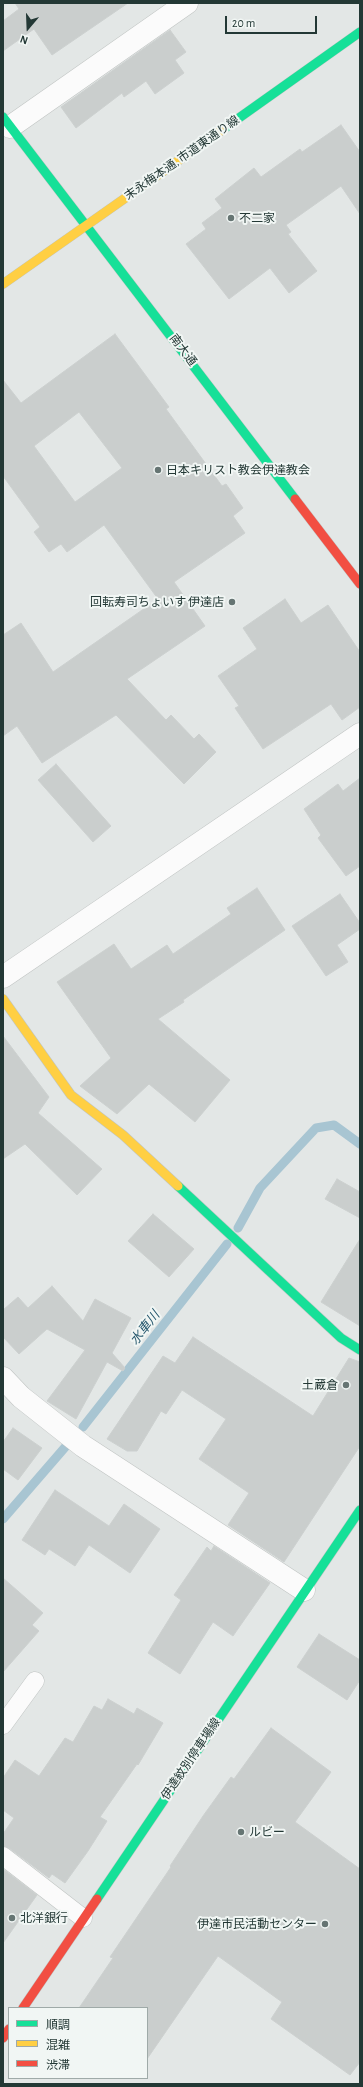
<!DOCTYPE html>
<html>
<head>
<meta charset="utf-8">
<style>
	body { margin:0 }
	#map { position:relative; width:363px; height:2087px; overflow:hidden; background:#e3e7e6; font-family:"Alegreya Sans","Noto Sans JP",sans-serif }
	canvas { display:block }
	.frame { position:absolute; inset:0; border:4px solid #233835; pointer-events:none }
	.legend { position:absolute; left:8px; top:2007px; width:140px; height:72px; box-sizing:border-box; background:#f1f6f4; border:1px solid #9faaa8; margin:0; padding:5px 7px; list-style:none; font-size:12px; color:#233835 }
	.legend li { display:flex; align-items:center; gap:8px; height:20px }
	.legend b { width:20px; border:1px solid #9faaa8 }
	.north { position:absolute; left:8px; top:8px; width:40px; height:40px; -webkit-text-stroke:3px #f1f6f4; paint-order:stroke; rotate:199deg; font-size:11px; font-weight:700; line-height:16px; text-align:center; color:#233835 }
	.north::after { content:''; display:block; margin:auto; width:14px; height:18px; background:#233835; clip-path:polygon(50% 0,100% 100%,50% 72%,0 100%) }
	.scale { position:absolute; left:225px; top:16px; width:92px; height:18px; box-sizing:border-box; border:2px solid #233835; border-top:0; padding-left:5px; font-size:12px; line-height:14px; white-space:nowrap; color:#233835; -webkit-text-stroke:3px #f1f6f4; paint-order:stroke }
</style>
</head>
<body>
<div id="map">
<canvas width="363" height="2087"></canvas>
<div class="frame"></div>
<ul class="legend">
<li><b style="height:5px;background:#16e098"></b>順調</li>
<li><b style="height:5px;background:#ffcf43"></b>混雑</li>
<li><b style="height:5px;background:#f24e42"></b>渋滞</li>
</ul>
<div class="north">N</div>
<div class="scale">20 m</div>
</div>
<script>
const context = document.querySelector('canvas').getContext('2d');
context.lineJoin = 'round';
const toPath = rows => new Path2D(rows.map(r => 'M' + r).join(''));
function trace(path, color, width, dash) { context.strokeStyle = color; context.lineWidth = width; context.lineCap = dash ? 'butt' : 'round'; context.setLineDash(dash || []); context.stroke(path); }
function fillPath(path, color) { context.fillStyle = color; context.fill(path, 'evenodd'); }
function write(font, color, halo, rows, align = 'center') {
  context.font = font + ' "Alegreya Sans","Noto Sans JP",sans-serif'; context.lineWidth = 4; context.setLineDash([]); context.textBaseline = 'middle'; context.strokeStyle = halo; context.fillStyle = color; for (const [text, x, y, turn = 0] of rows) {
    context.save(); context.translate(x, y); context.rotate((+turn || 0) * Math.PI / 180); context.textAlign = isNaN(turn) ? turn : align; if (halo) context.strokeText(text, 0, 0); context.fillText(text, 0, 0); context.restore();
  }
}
const stream = toPath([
	[238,1228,260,1188,316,1128,334,1125,360,1144],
	[83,1427,227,1244],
	[3,1519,67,1445]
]);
const building = toPath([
	[15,3,128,3,52,55,34,29,3,51,3,21,19,9,15,3],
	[170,30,186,52,175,60,184,73,155,94,146,81,124,97,122,93,76,128,61,107,170,30],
	[341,125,360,152,360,214,341,186,286,225,291,232,288,234,317,271,289,293,270,268,229,299,186,244,206,229,202,223,222,208,215,199,254,168,261,177,300,149,302,152,341,125],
	[115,334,169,407,166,409,222,486,226,484,243,508,233,516,245,533,174,582,205,626,127,679,166,720,171,715,194,739,199,734,216,752,184,784,116,715,42,763,17,726,3,736,3,635,21,623,53,672,158,599,104,525,67,552,61,544,49,552,34,532,40,527,3,476,3,380,21,403,115,334],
	[79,412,122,468,75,502,34,446,79,412],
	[285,599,301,623,328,605,360,652,360,707,342,720,331,704,263,749,235,708,239,706,218,676,257,649,243,628,285,599],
	[56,764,111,826,93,842,38,780,56,764],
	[360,778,360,866,346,876,318,838,321,835,304,809,338,784,343,791,360,778],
	[257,888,285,930,183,1000,184,1002,158,1019,230,1080,195,1122,149,1084,117,1114,80,1086,111,1058,57,982,114,944,131,969,167,945,173,954,231,914,227,908,257,888],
	[340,894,360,923,360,929,337,945,348,962,326,976,292,926,340,894],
	[3,1036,49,1097,38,1113,102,1169,77,1195,25,1144,3,1159,3,1036],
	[337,1179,360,1192,360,1218,325,1199,337,1179],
	[153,1214,194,1249,169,1277,128,1241,153,1214],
	[360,1239,360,1326,321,1302,360,1239],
	[52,1286,83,1321,95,1299,131,1318,112,1353,125,1368,123,1371,107,1362,76,1419,47,1401,85,1350,47,1329,19,1354,3,1337,3,1310,18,1297,28,1308,52,1286],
	[193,1337,313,1416,349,1358,360,1362,360,1446,284,1562,228,1525,249,1493,199,1459,226,1419,182,1390,166,1414,161,1411,137,1451,127,1451,107,1439,163,1356,175,1363,193,1337],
	[13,1428,42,1448,18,1480,3,1469,3,1442,13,1428],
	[55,1490,109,1526,124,1504,160,1529,130,1573,89,1545,75,1566,49,1549,45,1555,22,1540,55,1490],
	[214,1546,270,1583,233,1636,213,1622,180,1674,148,1653,181,1600,174,1595,207,1547,211,1551,214,1546],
	[3,1578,43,1613,32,1625,39,1631,3,1672,3,1578],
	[319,1634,360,1660,360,1680,347,1700,297,1667,319,1634],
	[108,1699,134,1714,137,1708,163,1723,138,1765,137,1764,100,1817,107,1821,88,1851,65,1883,52,1874,49,1878,9,1848,3,1846,3,1834,14,1818,3,1810,3,1778,15,1760,39,1776,65,1738,73,1742,94,1706,102,1710,108,1699],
	[271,1728,331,1772,295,1822,360,1869,360,2062,350,2075,271,2019,282,2002,218,1956,147,2059,147,2008,79,2008,113,1958,110,1957,171,1867,170,1866,203,1816,231,1777,234,1779,271,1728],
	[3,1869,37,1895,3,1943,3,1869]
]);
const lane = toPath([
	[3,1725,35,1681],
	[3,1856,83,1918]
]);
const street = toPath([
	[10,127,187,3],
	[3,977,360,734],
	[3,1378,21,1397,83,1446,304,1590]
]);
const fast = toPath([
	[3,117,295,499],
	[222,130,360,32],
	[178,1186,341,1338,360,1350],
	[97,1899,360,1510]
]);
const slow = toPath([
	[3,284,222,130],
	[3,999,71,1095,123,1135,178,1186]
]);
const jam = toPath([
	[295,499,360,584],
	[23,2008,97,1899],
	[3,2038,9,2029]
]);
const markers = [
	[231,218,4,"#667573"],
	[158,470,4,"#667573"],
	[232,602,4,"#667573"],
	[346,1385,4,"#667573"],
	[241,1832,4,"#667573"],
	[12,1918,4,"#667573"],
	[325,1924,4,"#667573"]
];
const streetNames = [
	["末永梅本通, 市道東通り線",182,158,-35],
	["南大通",183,350,53],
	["伊達紋別停車場線",191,1759,-56]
];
const poiNames = [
	["不二家",239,218],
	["日本キリスト教会伊達教会",166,470],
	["回転寿司ちょいす 伊達店",224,602,"right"],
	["土蔵倉",338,1385,"right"],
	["ルビー",249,1832],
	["北洋銀行",20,1918],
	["伊達市民活動センター",317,1924,"right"]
];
const waterNames = [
	["水車川",145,1328,-52]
];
trace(stream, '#a8c5d2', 9);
fillPath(building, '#cacecd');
trace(building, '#ccd0cf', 1);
trace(lane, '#c0c4c3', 19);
trace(street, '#c0c4c3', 23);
trace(fast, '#bfc5c3', 10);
trace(slow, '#bfc5c3', 10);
trace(jam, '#bfc5c3', 10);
trace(lane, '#fbfbfb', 18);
trace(street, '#fbfbfb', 22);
trace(fast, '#16e098', 9);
trace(slow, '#ffcf43', 9);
trace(jam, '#f24e42', 9);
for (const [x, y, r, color] of markers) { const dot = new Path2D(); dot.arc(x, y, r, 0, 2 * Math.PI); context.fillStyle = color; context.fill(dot); trace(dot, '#f1f6f4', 1.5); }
write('12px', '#233835', '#f1f6f4', streetNames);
write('12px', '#233835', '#f1f6f4', poiNames, 'left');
write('italic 13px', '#24566c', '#f1f6f4', waterNames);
</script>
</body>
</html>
